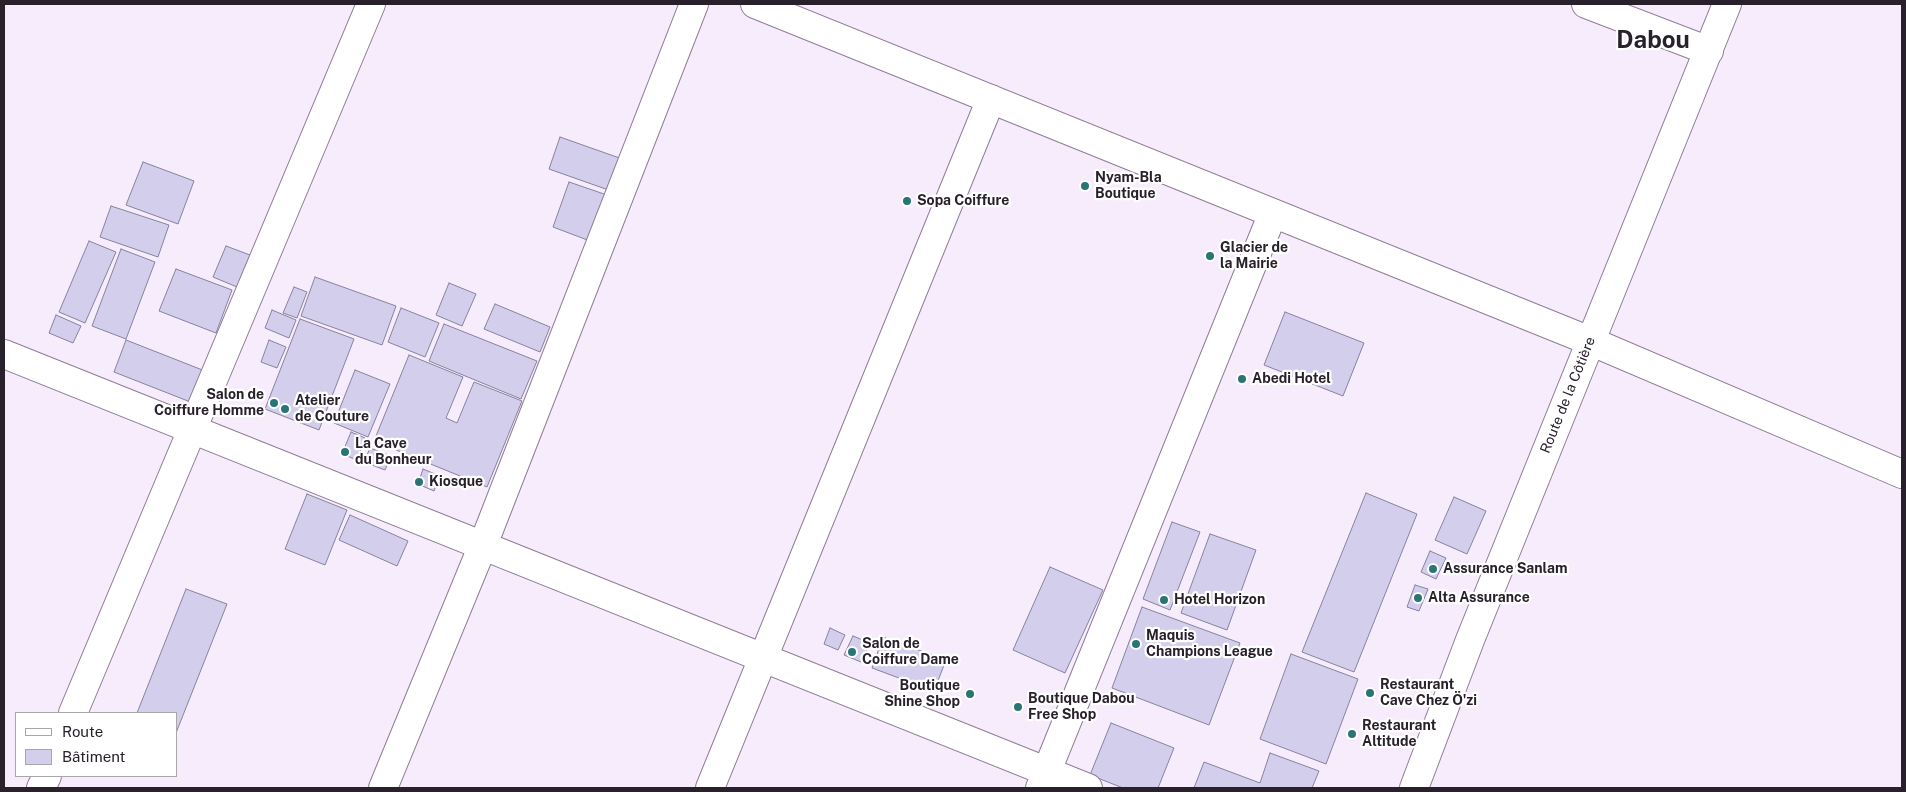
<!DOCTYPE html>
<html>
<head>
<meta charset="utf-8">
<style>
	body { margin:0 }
	#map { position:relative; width:1906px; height:792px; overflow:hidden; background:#f7ecfc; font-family:"Public Sans",sans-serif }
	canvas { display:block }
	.frame { position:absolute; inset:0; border:5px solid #28212b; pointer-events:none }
	.legend { position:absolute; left:15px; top:712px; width:162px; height:65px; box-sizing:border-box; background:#fff; border:1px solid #a9a6aa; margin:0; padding:6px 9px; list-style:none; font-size:15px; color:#28212b }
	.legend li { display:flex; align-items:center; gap:10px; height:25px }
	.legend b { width:25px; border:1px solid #a9a6aa }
</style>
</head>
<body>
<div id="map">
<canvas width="1906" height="792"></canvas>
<div class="frame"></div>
<ul class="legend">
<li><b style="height:6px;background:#fff"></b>Route</li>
<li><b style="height:14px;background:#d3ceec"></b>Bâtiment</li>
</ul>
</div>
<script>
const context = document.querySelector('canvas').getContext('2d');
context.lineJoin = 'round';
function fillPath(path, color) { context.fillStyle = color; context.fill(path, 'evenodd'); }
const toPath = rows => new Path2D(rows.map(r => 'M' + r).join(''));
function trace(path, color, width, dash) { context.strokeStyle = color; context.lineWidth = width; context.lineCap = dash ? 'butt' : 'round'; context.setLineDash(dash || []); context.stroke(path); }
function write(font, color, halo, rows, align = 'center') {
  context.font = font + ' "Public Sans",sans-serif'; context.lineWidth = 4.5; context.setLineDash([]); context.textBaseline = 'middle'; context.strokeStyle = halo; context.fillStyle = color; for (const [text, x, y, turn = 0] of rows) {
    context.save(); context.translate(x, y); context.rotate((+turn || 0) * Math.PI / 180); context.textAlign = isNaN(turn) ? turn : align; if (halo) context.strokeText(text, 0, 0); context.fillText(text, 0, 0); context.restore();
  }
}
const building = toPath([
	[560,137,628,161,617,193,549,169,560,137],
	[143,162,194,181,178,224,126,205,143,162],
	[569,182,607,195,590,241,553,227,569,182],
	[111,206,169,225,158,257,100,237,111,206],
	[89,241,116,252,85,323,59,312,89,241],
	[226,246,250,255,237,287,213,277,226,246],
	[121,249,155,262,126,339,92,326,121,249],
	[176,269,232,290,216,333,159,311,176,269],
	[315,277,396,306,382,345,301,316,315,277],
	[449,283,476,294,462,326,436,315,449,283],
	[294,287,307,292,297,318,283,313,294,287],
	[495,304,550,327,540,352,484,329,495,304],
	[401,308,439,323,425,357,388,342,401,308],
	[272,310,296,320,289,338,265,328,272,310],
	[1285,312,1364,343,1343,396,1264,365,1285,312],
	[56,315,81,326,73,343,49,333,56,315],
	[300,319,354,339,319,430,265,409,300,319],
	[444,324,537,361,521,399,429,361,444,324],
	[126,340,205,371,193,403,114,372,126,340],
	[269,340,286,347,277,368,261,362,269,340],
	[409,355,463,377,446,418,457,423,474,382,522,401,487,487,374,441,409,355],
	[355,370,390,384,368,437,334,423,355,370],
	[351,432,365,438,357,460,342,454,351,432],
	[370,448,391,456,385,470,364,462,370,448],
	[423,469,440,476,434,491,418,484,423,469],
	[1366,493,1417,514,1354,672,1302,652,1366,493],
	[307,494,347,510,325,565,285,549,307,494],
	[1454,497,1486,511,1467,554,1435,540,1454,497],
	[350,515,408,541,397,566,339,540,350,515],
	[1172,522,1200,532,1170,610,1143,599,1172,522],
	[1210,534,1256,550,1227,630,1181,613,1210,534],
	[1430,551,1446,558,1436,579,1421,572,1430,551],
	[1050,567,1103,590,1065,673,1013,650,1050,567],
	[1415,585,1428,589,1419,611,1407,607,1415,585],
	[186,589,227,604,176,733,176,713,137,713,186,589],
	[1142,607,1240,643,1209,725,1112,688,1142,607],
	[830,628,845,635,838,650,824,644,830,628],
	[853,636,870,643,861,662,844,655,853,636],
	[883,637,946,660,934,691,872,668,883,637],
	[1291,654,1358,679,1326,764,1260,739,1291,654],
	[1111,723,1174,748,1158,788,1123,788,1090,775,1111,723],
	[1270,753,1319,771,1312,788,1194,788,1204,762,1260,783,1270,753]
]);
const minor = toPath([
	[755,4,1590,341,1902,474],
	[1586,4,1709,51],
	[4,354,1088,788],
	[73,713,371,4],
	[41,788,47,776],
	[383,788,483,545,694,4],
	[710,788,991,99],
	[1040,788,1273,213]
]);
const major = toPath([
	[1414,788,1470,640,1727,4]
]);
const markers = [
	[1085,186,5,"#297475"],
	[907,201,5,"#297475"],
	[1210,256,5,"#297475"],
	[1242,379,5,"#297475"],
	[274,403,5,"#297475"],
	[285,409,5,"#297475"],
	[345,452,5,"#297475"],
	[419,482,5,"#297475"],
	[1433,569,5,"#297475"],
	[1418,598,5,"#297475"],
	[1164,600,5,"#297475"],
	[1136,644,5,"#297475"],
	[852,652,5,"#297475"],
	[1370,693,5,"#297475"],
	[970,694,5,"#297475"],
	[1018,707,5,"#297475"],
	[1352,734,5,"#297475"]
];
const poiNames = [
	["Nyam-Bla",1095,178],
	["Boutique",1095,194],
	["Sopa Coiffure",917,201],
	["Glacier de",1220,248],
	["la Mairie",1220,264],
	["Abedi Hotel",1252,379],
	["Salon de",264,395,"right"],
	["Coiffure Homme",264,411,"right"],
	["Atelier",295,401],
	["de Couture",295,417],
	["La Cave",355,444],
	["du Bonheur",355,460],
	["Kiosque",429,482],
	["Assurance Sanlam",1443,569],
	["Alta Assurance",1428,598],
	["Hotel Horizon",1174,600],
	["Maquis",1146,636],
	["Champions League",1146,652],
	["Salon de",862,644],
	["Coiffure Dame",862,660],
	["Restaurant",1380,685],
	["Cave Chez Ö'zi",1380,701],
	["Boutique",960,686,"right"],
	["Shine Shop",960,702,"right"],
	["Boutique Dabou",1028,699],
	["Free Shop",1028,715],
	["Restaurant",1362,726],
	["Altitude",1362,742]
];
const streetNames = [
	["Route de la Côtière",1568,395,-68]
];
const townNames = [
	["Dabou",1653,41]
];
fillPath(building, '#d3ceec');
trace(building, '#86829d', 1);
trace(minor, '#8f7d95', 30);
trace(major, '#8f7d95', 30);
trace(minor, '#fff', 28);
trace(major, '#fff', 28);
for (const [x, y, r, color] of markers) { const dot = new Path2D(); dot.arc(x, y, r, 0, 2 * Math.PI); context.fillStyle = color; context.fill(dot); trace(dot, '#fff', 2); }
write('bold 14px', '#28212b', '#fff', poiNames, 'left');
write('14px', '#28212b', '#fff', streetNames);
write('bold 24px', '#28212b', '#fff', townNames);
</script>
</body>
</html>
